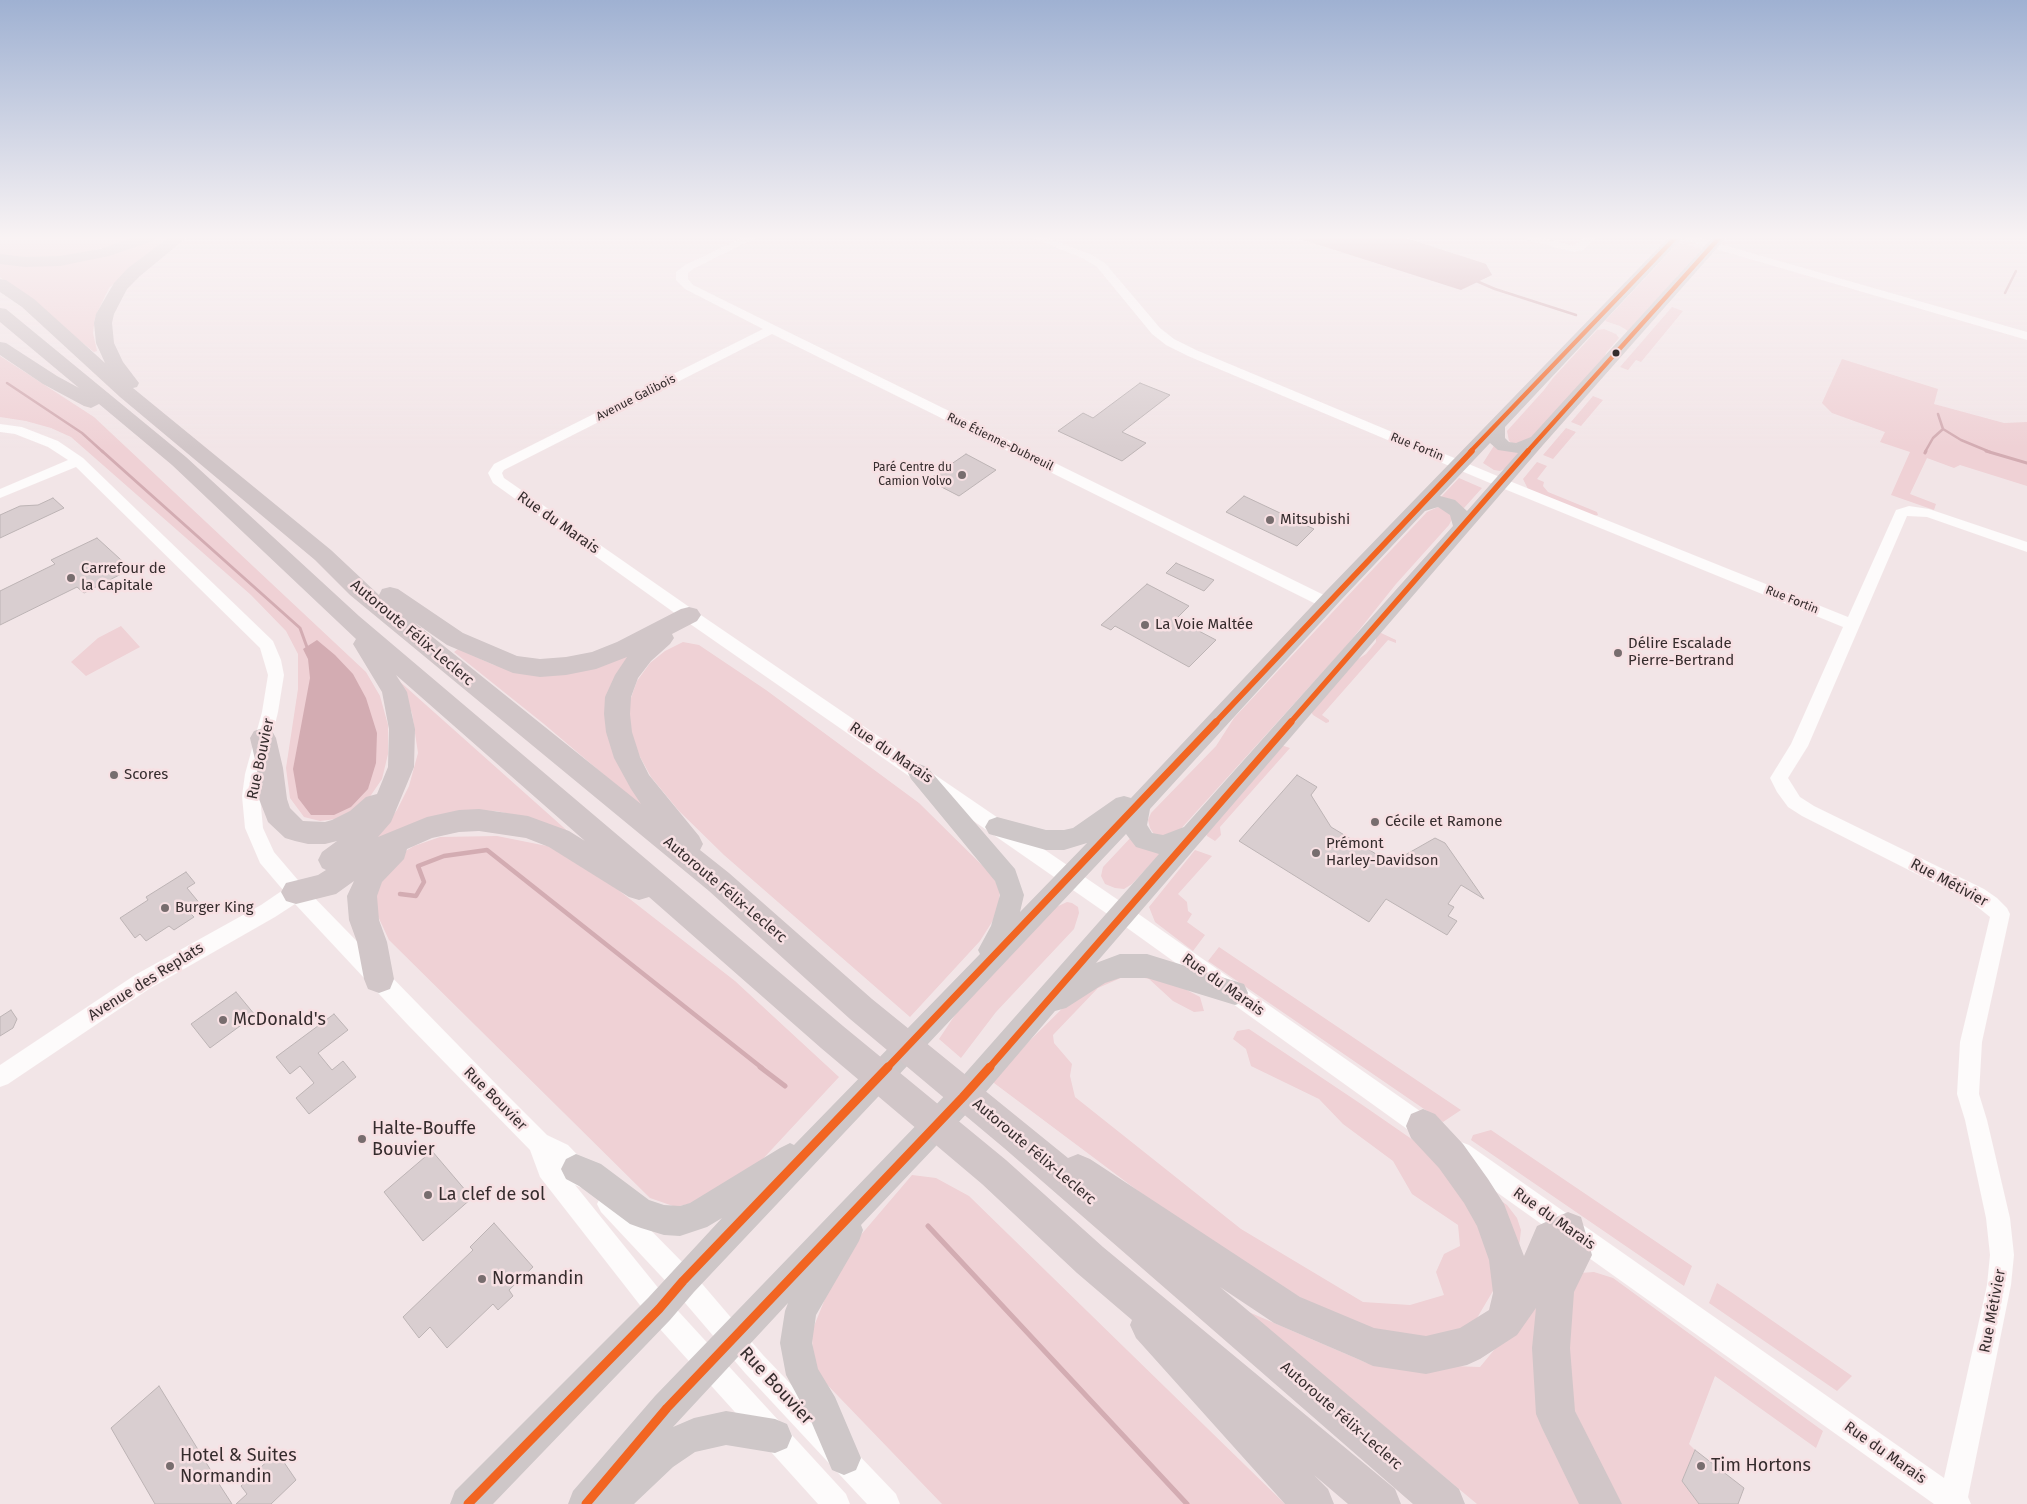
<!DOCTYPE html>
<html>
<head>
<meta charset="utf-8">
<style>
	body { margin:0 }
	canvas { display:block; background:#f2e5e7 }
</style>
</head>
<body>
<canvas width="2027" height="1504"></canvas>
<script>
const context = document.querySelector('canvas').getContext('2d');
context.lineJoin = 'round';
function fillPath(path, color) { context.fillStyle = color; context.fill(path, 'evenodd'); }
const toPath = rows => new Path2D(rows.map(r => 'M' + r).join(''));
function trace(path, color, width, dash) { context.strokeStyle = color; context.lineWidth = width; context.lineCap = dash ? 'butt' : 'round'; context.setLineDash(dash || []); context.stroke(path); }
function write(font, color, halo, rows, align = 'center') {
  context.font = font + ' "Fira Sans",sans-serif'; context.lineWidth = 5; context.setLineDash([]); context.textBaseline = 'middle'; context.strokeStyle = halo; context.fillStyle = color; for (const [text, x, y, turn = 0] of rows) {
    context.save(); context.translate(x, y); context.rotate((+turn || 0) * Math.PI / 180); context.textAlign = isNaN(turn) ? turn : align; if (halo) context.strokeText(text, 0, 0); context.fillText(text, 0, 0); context.restore();
  }
}
const green = toPath([
	[0,238,141,238,130,242,55,259,0,256],
	[153,238,171,238,132,267,109,288,95,317,93,333,97,351,94,352,0,277,0,263,29,265,144,242],
	[1679,242,1702,249,1628,331,1620,326,1605,321],
	[1672,307,1683,311,1641,362,1636,360,1628,370,1620,367],
	[1604,329,1616,334,1619,338,1606,353,1604,359,1529,441,1513,444,1509,441,1507,431,1544,390,1553,378,1597,330],
	[0,356,94,417,366,672,380,696,388,725,388,754,382,779,369,798,352,812,336,819,320,821,304,817,290,798,286,768,298,689,298,654,286,631,251,595,71,437,51,428,26,421,0,417],
	[1842,359,1938,389,1934,404,2004,423,2027,422,2027,486,1960,465,1954,468,1927,458,1910,494,1936,504,1934,510,1891,495,1910,452,1880,442,1885,432,1832,413,1822,403],
	[1593,396,1603,400,1581,426,1571,422],
	[1566,428,1576,432,1553,459,1543,455],
	[1497,441,1521,452,1506,468,1500,471,1494,470,1483,463],
	[1537,462,1547,466,1537,479,1544,482,1543,486,1548,492,1597,512,1598,515,1593,516,1528,489,1523,479],
	[1459,478,1482,488,1464,508,1440,498],
	[1438,507,1449,510,1452,519,1449,525,1396,584,1348,644,1178,832,1165,837,1155,836,1150,828,1148,820,1151,813,1216,746,1234,718,1357,586,1427,512],
	[121,626,140,647,86,676,71,662,98,638],
	[1381,633,1396,640,1396,643,1388,640,1322,715,1329,720,1329,722,1326,723,1313,715,1310,710,1352,663,1366,654,1376,642,1376,634],
	[683,642,699,645,766,690,919,803,993,876,1000,892,997,914,980,941,910,1017,724,855,679,811,651,777,632,742,627,709,637,681,650,663,665,651],
	[638,645,612,694,648,804,642,807,544,724,454,652,458,649,494,665,523,672],
	[398,680,572,835,534,819,496,811,467,810,367,849,397,810,409,786,418,753,412,713],
	[1281,745,1290,748,1220,827,1221,835,1215,841,1207,836,1204,830],
	[1134,834,1161,853,1132,884,1124,889,1115,888,1105,884,1101,876,1103,867],
	[497,836,567,850,735,981,839,1077,760,1162,708,1199,676,1207,650,1198,389,940,376,912,376,889,399,855,414,846,440,837],
	[1195,850,1212,856,1178,894,1187,902,1188,911,1192,914,1187,922,1205,935,1193,951,1155,922,1149,907],
	[1067,902,1072,903,1078,907,1079,913,1074,929,996,1012,961,1058,939,1039,963,1003,1052,909],
	[1219,947,1461,1110,1443,1122,1208,961],
	[1145,968,1200,997,1204,1011,1194,1012,1173,1001,1149,979,1135,976,1123,977,1098,988,1053,1035,1054,1043,1072,1064,1070,1076,1075,1097,1241,1229,1363,1302,1410,1305,1444,1295,1436,1272,1444,1254,1460,1246,1458,1225,1412,1194,1393,1161,1343,1124,1319,1099,1251,1066,1246,1049,1233,1039,1237,1031,1249,1029,1361,1104,1507,1205,1517,1218,1521,1230,1519,1247,1477,1318,1459,1332,1431,1342,1346,1324,1209,1244,990,1080,1088,983],
	[1491,1130,1692,1266,1684,1286,1471,1140,1473,1135],
	[912,1175,936,1178,969,1196,1285,1504,942,1504,813,1370,812,1331,842,1257],
	[1594,1272,1613,1278,1823,1431,1816,1448,1715,1376,1689,1444,1695,1450,1682,1481,1699,1504,1617,1504,1563,1385,1561,1304,1580,1273],
	[1717,1283,1731,1292,1852,1376,1837,1391,1709,1303],
	[1546,1287,1595,1504,1477,1504,1244,1310,1367,1363,1480,1367]
]);
const water = toPath([
	[1297,238,1406,238,1486,264,1492,275,1461,290],
	[317,640,335,655,353,674,366,698,377,733,376,763,368,789,351,807,334,815,311,815,298,798,293,769,310,678,308,659,303,649]
]);
const streamFar3 = toPath([
	[1474,280,1495,289,1576,315],
	[2005,293,2016,271],
	[7,383,82,433,103,452],
	[1938,414,1943,429,1961,440,1990,452],
	[1925,452,1933,438,1943,429]
]);
const streamFar2 = toPath([
	[102,451,300,628,308,650],
	[1986,451,2027,463],
	[1925,453,1926,451]
]);
const streamFar1 = toPath([
	[400,894,416,896,424,882,418,866,444,856,487,850,762,1068]
]);
const stream = toPath([
	[760,1067,785,1086],
	[928,1226,1187,1504]
]);
const building = toPath([
	[1140,383,1170,395,1122,432,1146,443,1122,461,1058,431,1083,413,1093,418,1140,383],
	[966,454,996,470,959,496,928,480,966,454],
	[1244,496,1314,529,1297,546,1226,512,1244,496],
	[53,498,64,508,0,538,0,515,20,506,38,505,53,498],
	[97,538,131,569,84,593,77,587,0,625,0,591,55,564,51,560,97,538],
	[1176,563,1214,580,1204,591,1166,573,1176,563],
	[1147,584,1189,606,1176,619,1216,640,1189,667,1115,626,1111,630,1101,625,1147,584],
	[1297,775,1317,787,1311,795,1331,827,1391,863,1435,838,1445,843,1484,899,1461,885,1448,904,1454,907,1448,916,1457,921,1447,935,1386,899,1369,922,1239,841,1297,775],
	[186,872,195,883,187,888,201,905,189,912,194,917,174,930,169,926,146,941,140,934,135,938,120,918,148,900,146,897,186,872],
	[236,992,255,1015,210,1048,191,1024,236,992],
	[11,1010,17,1019,13,1028,0,1036,0,1017,11,1010],
	[334,1014,348,1030,318,1053,332,1070,343,1061,356,1077,309,1114,296,1098,314,1083,300,1066,290,1074,276,1057,334,1014],
	[432,1151,472,1198,423,1241,384,1192,432,1151],
	[494,1223,533,1267,509,1290,513,1296,498,1310,493,1304,447,1348,430,1327,419,1338,403,1317,473,1250,470,1247,494,1223],
	[159,1386,221,1487,232,1504,155,1504,111,1428,159,1386],
	[1695,1450,1744,1488,1738,1504,1699,1504,1682,1481,1695,1450],
	[277,1452,296,1480,271,1504,236,1504,247,1494,241,1486,277,1452]
]);
const minor = toPath([
	[742,238,755,238,693,269,688,273,688,279,693,285,776,326,1332,599,1335,603,1332,607,1327,608,1322,607,772,334,504,470,502,473,504,478,695,611,1130,908,1437,1123,1440,1131,1437,1139,1429,1142,1421,1139,1116,920,683,619,493,483,488,473,494,464,763,329,685,289,676,280,676,272,685,265,742,238],
	[1034,238,1048,238,1092,255,1105,263,1160,328,1174,339,1196,350,1507,480,1848,617,1896,510,1909,506,1929,509,2027,542,2027,552,1927,517,1907,516,1808,746,1788,778,1800,797,1814,806,1984,889,1997,898,2007,908,2010,914,1982,1042,1979,1094,1987,1120,2010,1218,2014,1255,2011,1285,1968,1497,1971,1504,1934,1504,1453,1161,1450,1153,1453,1145,1461,1142,1469,1145,1944,1478,1987,1285,1990,1255,1986,1218,1965,1120,1957,1094,1960,1042,1990,917,1970,901,1802,816,1788,807,1777,792,1770,778,1791,744,1843,627,1497,486,1188,356,1166,345,1152,334,1097,267,1084,259,1034,238],
	[1526,238,1542,238,1574,246,1584,238,1595,238,1583,250,1574,252,1527,240,1526,238],
	[1684,238,1699,238,2027,332,2027,340,1685,240,1684,238],
	[0,424,22,427,58,441,83,458,273,641,281,660,284,675,278,712,263,774,260,796,263,828,274,852,303,886,498,1086,547,1135,568,1145,590,1168,594,1176,590,1184,582,1188,575,1185,668,1300,846,1494,850,1504,818,1504,650,1318,540,1177,530,1150,408,1025,295,904,275,917,149,989,8,1084,0,1087,0,1065,135,975,261,905,283,890,260,863,245,828,242,796,245,774,262,712,268,675,260,648,76,467,0,498,0,489,68,460,48,447,15,434,0,432,0,424],
	[609,1192,617,1196,692,1272,763,1355,896,1494,900,1504,867,1504,745,1373,674,1290,601,1212,597,1204,601,1196,609,1192]
]);
const major = toPath([
	[1668,238,1682,238,1505,427,1505,438,1509,442,1516,443,1531,437,1712,238,1726,238,1543,445,1096,963,1120,954,1147,954,1244,984,1248,993,1244,1002,1235,1005,1147,978,1120,978,1105,983,1066,1008,1055,1011,973,1107,861,1225,863,1230,859,1241,816,1315,812,1343,818,1369,835,1397,861,1458,856,1470,844,1475,832,1470,811,1421,786,1375,780,1343,785,1311,788,1303,673,1427,694,1418,726,1411,775,1419,787,1424,792,1436,787,1448,775,1453,726,1445,695,1452,673,1467,634,1504,568,1504,573,1491,655,1396,953,1087,1159,854,1136,847,1126,834,694,1292,670,1320,493,1504,450,1504,455,1491,648,1298,722,1218,707,1227,680,1236,664,1235,641,1228,630,1224,579,1186,566,1179,561,1169,566,1159,576,1154,601,1164,649,1200,664,1205,680,1206,690,1203,780,1148,790,1143,794,1145,980,954,978,950,991,926,1000,895,995,881,911,779,908,773,911,767,919,764,927,767,1015,869,1024,895,1020,912,1087,843,1064,850,1046,850,989,834,985,827,989,820,997,817,1046,830,1064,830,1073,828,1116,798,1124,796,1131,798,1326,591,1668,238],
	[1490,443,1498,450,1518,453,1467,511,1455,500,1440,496,1490,443],
	[1438,507,1450,515,1453,526,1184,827,1163,835,1152,833,1147,825,1150,809,1340,601,1425,511,1438,507]
]);
const highway = toPath([
	[132,238,155,238,153,241,109,256,60,266,25,267,0,264,0,254,25,257,60,256,100,249,132,238],
	[168,238,186,238,140,276,127,289,114,314,112,323,114,343,123,362,139,383,137,387,133,388,331,550,379,595,382,589,390,587,398,589,463,633,517,656,540,659,566,657,592,652,617,642,681,609,689,607,697,609,701,615,697,621,672,634,674,638,670,644,651,661,638,678,631,697,630,714,632,732,640,757,649,775,699,836,703,844,700,850,729,873,872,999,1068,1158,1078,1154,1090,1159,1300,1297,1374,1328,1426,1336,1460,1328,1489,1310,1493,1293,1489,1260,1477,1226,1464,1203,1439,1168,1411,1138,1406,1126,1411,1114,1423,1109,1435,1114,1463,1144,1488,1179,1504,1204,1524,1256,1537,1226,1568,1212,1581,1217,1592,1255,1574,1292,1570,1348,1575,1411,1622,1504,1579,1504,1542,1428,1536,1414,1532,1348,1536,1308,1517,1335,1480,1359,1467,1365,1426,1374,1373,1366,1360,1360,1274,1323,1220,1287,1459,1489,1465,1504,1413,1504,1004,1148,850,1019,709,891,350,595,315,560,120,397,22,307,0,292,0,279,6,280,34,299,105,363,96,343,94,323,96,314,114,283,128,268,168,238],
	[414,622,447,645,513,673,540,677,566,675,596,669,627,657,615,675,605,697,604,714,606,732,614,758,631,789,641,804,414,622],
	[0,308,6,309,186,457,359,616,843,1026,1006,1160,1103,1247,1395,1489,1401,1504,1348,1504,1314,1475,1328,1489,1334,1504,1285,1504,1136,1338,1130,1325,1132,1320,1077,1273,982,1184,821,1048,649,897,639,900,629,897,549,847,526,838,479,831,459,832,432,838,407,849,404,859,382,882,377,896,379,920,387,942,394,979,390,989,379,993,368,989,364,979,357,942,349,920,347,896,354,881,336,894,296,904,286,901,281,892,286,883,318,875,326,870,322,868,318,860,322,852,337,841,325,844,308,844,295,841,285,838,268,822,259,799,257,768,250,738,254,731,263,728,272,731,276,738,283,768,287,799,290,808,303,821,325,822,332,820,350,811,366,797,377,794,388,767,389,729,382,692,353,644,356,639,172,465,99,404,91,408,84,406,43,384,0,355,0,342,6,343,57,376,79,388,0,322,0,308],
	[396,675,585,841,569,831,528,816,479,809,459,810,427,817,378,837,391,822,414,767,415,729,407,692,396,675]
]);
const bus1Far3 = toPath([
	[1470,452,1675,238],
	[1527,452,1719,238]
]);
const bus1Far2 = toPath([
	[1215,723,1472,451],
	[1290,723,1528,451]
]);
const bus1Far1 = toPath([
	[887,1068,1216,722],
	[989,1068,1291,722]
]);
const bus1 = toPath([
	[468,1504,659,1309,683,1281,888,1067],
	[586,1504,667,1408,963,1097,990,1067]
]);
const markers = [
	[1616,353,4.5,"#352c2d"],
	[962,475,5,"#776d6e"],
	[1270,520,5,"#776d6e"],
	[71,578,5,"#776d6e"],
	[1145,625,5,"#776d6e"],
	[1618,653,5,"#776d6e"],
	[114,775,5,"#776d6e"],
	[1375,822,5,"#776d6e"],
	[1316,853,5,"#776d6e"],
	[165,908,5,"#776d6e"],
	[223,1020,5,"#776d6e"],
	[362,1139,5,"#776d6e"],
	[428,1195,5,"#776d6e"],
	[482,1279,5,"#776d6e"],
	[170,1466,5,"#776d6e"],
	[1701,1466,5,"#776d6e"]
];
const farStreetnames = [
	["Avenue Galibois",636,398,-27],
	["Rue Étienne-Dubreuil",1000,442,26],
	["Rue Fortin",1417,447,22],
	["Rue Fortin",1792,600,22]
];
const farPoinames = [
	["Paré Centre du",952,468],
	["Camion Volvo",952,482]
];
const poiNames = [
	["Mitsubishi",1280,520],
	["Carrefour de",81,569],
	["la Capitale",81,586],
	["La Voie Maltée",1155,625],
	["Délire Escalade",1628,644],
	["Pierre-Bertrand",1628,661],
	["Scores",124,775],
	["Cécile et Ramone",1385,822],
	["Prémont",1326,844],
	["Harley-Davidson",1326,861],
	["Burger King",175,908]
];
const streetNames = [
	["Rue du Marais",558,523,35],
	["Autoroute Félix-Leclerc",412,633,40],
	["Rue du Marais",891,753,34],
	["Rue Bouvier",261,759,-78],
	["Rue Métivier",1949,883,28],
	["Autoroute Félix-Leclerc",725,890,40],
	["Avenue des Replats",146,982,-32],
	["Rue du Marais",1223,985,35],
	["Rue Bouvier",495,1099,45],
	["Autoroute Félix-Leclerc",1034,1152,40],
	["Rue du Marais",1554,1219,35],
	["Rue Métivier",1993,1311,-79],
	["Autoroute Félix-Leclerc",1341,1416,41],
	["Rue du Marais",1885,1453,35]
];
const nearPoinames = [
	["McDonald's",233,1020],
	["Halte-Bouffe",372,1129],
	["Bouvier",372,1150],
	["La clef de sol",438,1195],
	["Normandin",492,1279],
	["Hotel & Suites",180,1456],
	["Normandin",180,1477],
	["Tim Hortons",1711,1466]
];
const nearStreetnames = [
	["Rue Bouvier",776,1386,47]
];
fillPath(green, '#efd1d5');
fillPath(water, '#d3acb2');
trace(streamFar3, '#d3acb2', 2.5);
trace(streamFar2, '#d3acb2', 3);
trace(streamFar1, '#d3acb2', 4.5);
trace(stream, '#d3acb2', 5);
fillPath(building, '#d9ced0');
trace(building, '#bdb4b5', 1);
fillPath(minor, '#fdfbfb');
fillPath(major, '#cec7c8');
fillPath(highway, '#d1c6c8');
trace(bus1Far3, '#f26522', 4.5);
trace(bus1Far2, '#f26522', 5.5);
trace(bus1Far1, '#f26522', 7);
trace(bus1, '#f26522', 9);
const sky = context.createLinearGradient(0, 0, 0, 448);
sky.addColorStop(0, '#9fb1d2');
sky.addColorStop(0.53, '#f9f3f4');
sky.addColorStop(1, '#f9f3f400');
context.fillStyle = sky;
context.fillRect(0, 0, 2027, 448);
for (const [x, y, r, color] of markers) { const dot = new Path2D(); dot.arc(x, y, r, 0, 2 * Math.PI); context.fillStyle = color; context.fill(dot); trace(dot, '#f7e0e3', 2); }
write('12px', '#352c2d', '#f7e0e3', farStreetnames);
write('12px', '#352c2d', '#f7e0e3', farPoinames, 'right');
write('15px', '#352c2d', '#f7e0e3', poiNames, 'left');
write('15px', '#352c2d', '#f7e0e3', streetNames);
write('18px', '#352c2d', '#f7e0e3', nearPoinames, 'left');
write('18px', '#352c2d', '#f7e0e3', nearStreetnames);
</script>
</body>
</html>
